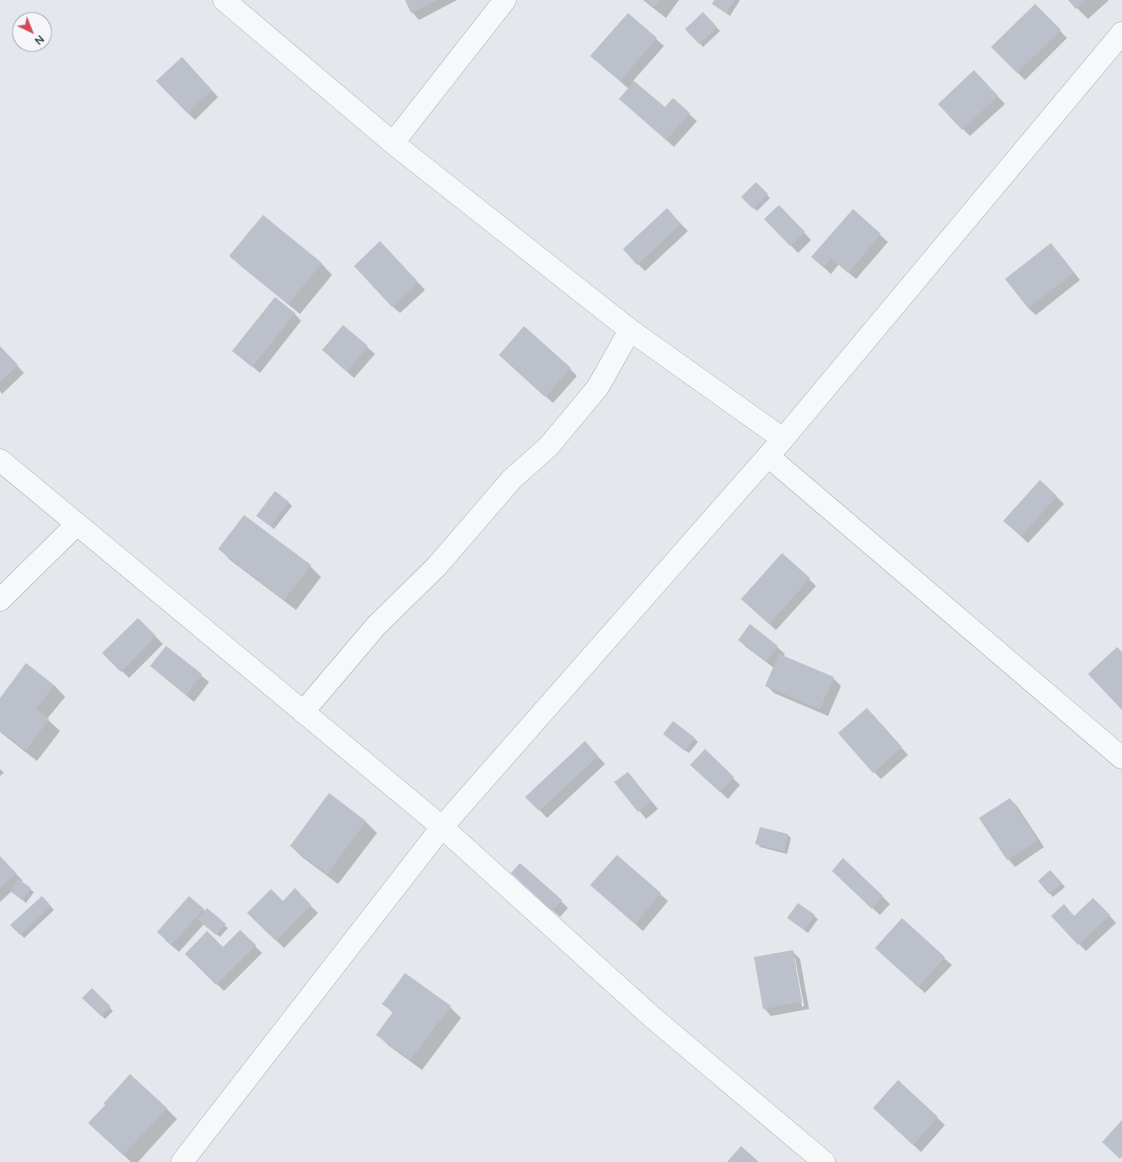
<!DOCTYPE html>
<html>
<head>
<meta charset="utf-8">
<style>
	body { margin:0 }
	#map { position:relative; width:1122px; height:1162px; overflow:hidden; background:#e4e7ec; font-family:Quicksand,sans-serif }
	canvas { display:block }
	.north { position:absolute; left:12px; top:12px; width:40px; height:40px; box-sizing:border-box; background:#f4f6f9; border:1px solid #a4a8b1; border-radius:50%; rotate:137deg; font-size:11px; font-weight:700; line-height:16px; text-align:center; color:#2b3445 }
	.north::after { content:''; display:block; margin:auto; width:14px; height:18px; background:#d1495b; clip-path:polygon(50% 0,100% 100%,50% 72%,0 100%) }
</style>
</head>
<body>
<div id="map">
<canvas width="1122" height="1162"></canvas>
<div class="north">N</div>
</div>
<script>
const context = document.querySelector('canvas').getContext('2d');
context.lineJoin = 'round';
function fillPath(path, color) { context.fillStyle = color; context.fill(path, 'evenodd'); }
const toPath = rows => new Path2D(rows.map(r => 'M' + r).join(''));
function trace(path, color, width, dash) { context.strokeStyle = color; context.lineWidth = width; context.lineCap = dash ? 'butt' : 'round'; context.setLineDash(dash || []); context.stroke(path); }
const shadow = toPath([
	[406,0,457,0,419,20,412,12],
	[643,0,679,0,666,18],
	[716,0,740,0,730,16,713,4],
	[1069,0,1109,0,1088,19],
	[1035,5,1067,38,1025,80,992,47],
	[703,13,720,31,703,47,686,29],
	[628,14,664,46,633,81,665,109,673,100,697,121,674,147,620,99,629,89,599,63],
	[189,66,218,97,195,120,187,112],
	[981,79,1005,104,970,136,963,129],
	[756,183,770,198,757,211,742,197],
	[853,211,888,242,856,279,839,264,831,274,820,264],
	[787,214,811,240,798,253,766,219],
	[674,217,688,231,645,271,638,264],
	[1051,244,1058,252,1080,280,1036,315,1028,308],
	[388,250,425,290,400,313,392,306],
	[231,256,321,263,332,275,300,314,242,267],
	[294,313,301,321,260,373,234,351],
	[0,347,24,373,2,394,0,391],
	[367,347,375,354,354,378,330,357],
	[507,362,570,369,577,376,553,403],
	[1040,481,1064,504,1028,543,1012,528],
	[288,502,292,506,274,529,261,519],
	[219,548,310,566,321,577,296,610,230,560],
	[809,579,816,586,776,630,749,606],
	[138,619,163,644,129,678,104,653],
	[739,640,777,647,785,654,783,657,833,678,841,686,828,716,774,693,766,685,774,668,746,647],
	[166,647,209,682,194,702,151,666],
	[54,685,65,697,47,719,60,731,37,761,0,732,0,699],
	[867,709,908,755,881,779,874,772],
	[667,737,694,738,698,742,689,753],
	[592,750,605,764,547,818,527,797],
	[705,751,740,785,728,799,699,772],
	[0,769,4,773,0,776],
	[628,773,658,809,646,819,616,782],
	[330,795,366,822,377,833,338,884,302,857,291,846],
	[1010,799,1017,806,1044,847,1015,867,1008,859],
	[788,835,791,838,787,854,760,847,757,843],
	[617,856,668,901,643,931,599,892],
	[0,857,23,881,21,882,34,892,26,903,12,891,0,902],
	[844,860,890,904,880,915,840,878],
	[1053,874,1065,887,1053,897,1039,881],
	[520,881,561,901,568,908,560,917],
	[295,890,318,913,284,948,248,913,283,902],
	[42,897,54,910,24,938,12,925],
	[189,897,205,911,228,928,220,937,204,924,179,952,165,940],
	[1064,906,1075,917,1101,906,1116,923,1086,951,1079,944],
	[814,916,818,919,808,933,789,918],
	[240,931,262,953,224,991,186,954,223,948],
	[792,951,800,959,809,1009,771,1016,764,1008],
	[793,958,795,958,804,1006,802,1007],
	[883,955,944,958,952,965,925,993],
	[92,990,113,1011,105,1019,84,998],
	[384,1004,450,1007,461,1018,422,1070,389,1046,378,1035,393,1013],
	[898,1082,945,1125,921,1152,881,1115],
	[106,1105,166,1108,177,1119,138,1162,131,1162,101,1134]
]);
const building = toPath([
	[405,0,437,0,411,13],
	[645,0,660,0,654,7],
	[714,0,735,0,726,13,712,4],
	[1068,0,1086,0,1076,9],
	[1035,4,1061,30,1017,73,991,47],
	[703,12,717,27,699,44,685,29],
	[628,13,657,38,620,81,590,56],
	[182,57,212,90,187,113,156,81],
	[974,70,998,96,962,130,938,104],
	[634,81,665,107,673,98,690,113,666,140,619,99],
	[756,182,768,194,753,209,741,197],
	[779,205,805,232,790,246,764,219],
	[667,208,681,224,637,265,623,249],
	[853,209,881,234,848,273,831,258,823,267,811,257],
	[263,215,322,263,288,304,229,256],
	[380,241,418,282,392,307,354,266],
	[1051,243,1073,273,1028,308,1005,279],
	[275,297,295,313,252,367,232,351],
	[343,325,368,346,347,371,322,350],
	[524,326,571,368,545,397,499,355],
	[0,346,18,365,0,382],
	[1040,480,1057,496,1021,536,1003,521],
	[275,491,289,502,270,526,256,516],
	[244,515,311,565,284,600,218,549],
	[782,553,810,578,769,624,741,599],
	[138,618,156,636,121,672,102,653],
	[750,624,778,646,766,661,738,640],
	[166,646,202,674,186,695,150,666],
	[1117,647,1122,652,1122,710,1088,674],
	[779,654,834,677,820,709,765,686],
	[26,663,54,685,36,709,49,719,26,750,0,731,0,698],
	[867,708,902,747,873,773,838,733],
	[673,721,695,738,685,751,663,734],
	[585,741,598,756,539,811,525,797],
	[705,749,734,777,720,792,690,765],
	[628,772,651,801,638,812,614,782],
	[329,793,366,821,327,874,290,846],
	[1010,798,1038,840,1007,860,979,818],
	[760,827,788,834,784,851,755,844],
	[617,855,661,893,635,924,590,885],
	[0,856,16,873,0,888],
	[843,858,883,896,872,909,832,871],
	[520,863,562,900,552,911,511,873],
	[1050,870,1062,883,1049,894,1038,881],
	[18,879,31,888,22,900,10,891],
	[295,888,311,905,276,941,247,913,271,889,283,901],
	[42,896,51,906,20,935,10,925],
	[189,896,204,909,171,945,157,932],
	[1093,898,1110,915,1078,945,1051,916,1064,904,1074,916],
	[798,903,815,915,804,930,787,918],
	[207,908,226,924,216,935,197,919],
	[902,918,945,957,918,987,875,948],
	[240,930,256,945,216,985,185,954,207,931,223,947],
	[793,950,802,1002,763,1009,754,957],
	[405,973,451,1006,410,1060,376,1035,393,1012,382,1004],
	[92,988,111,1007,101,1016,82,998],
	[130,1074,167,1108,123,1155,88,1123,105,1105,104,1103],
	[898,1080,938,1117,913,1145,873,1108],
	[1122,1120,1122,1156,1120,1159,1102,1142],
	[741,1146,759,1162,727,1162]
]);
const street = toPath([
	[224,0,393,143,630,330,783,439],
	[393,143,505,0],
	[768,456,1122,758],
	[0,460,442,827,652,1017,824,1162],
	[0,600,77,524],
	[303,712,376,626,437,566,512,479,549,446,598,387,630,330],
	[182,1162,442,827,783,439,1122,33]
]);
fillPath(shadow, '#0003');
fillPath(building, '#bbc0ca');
trace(street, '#a9aeb7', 23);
trace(street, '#f7f8fa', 22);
</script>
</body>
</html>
